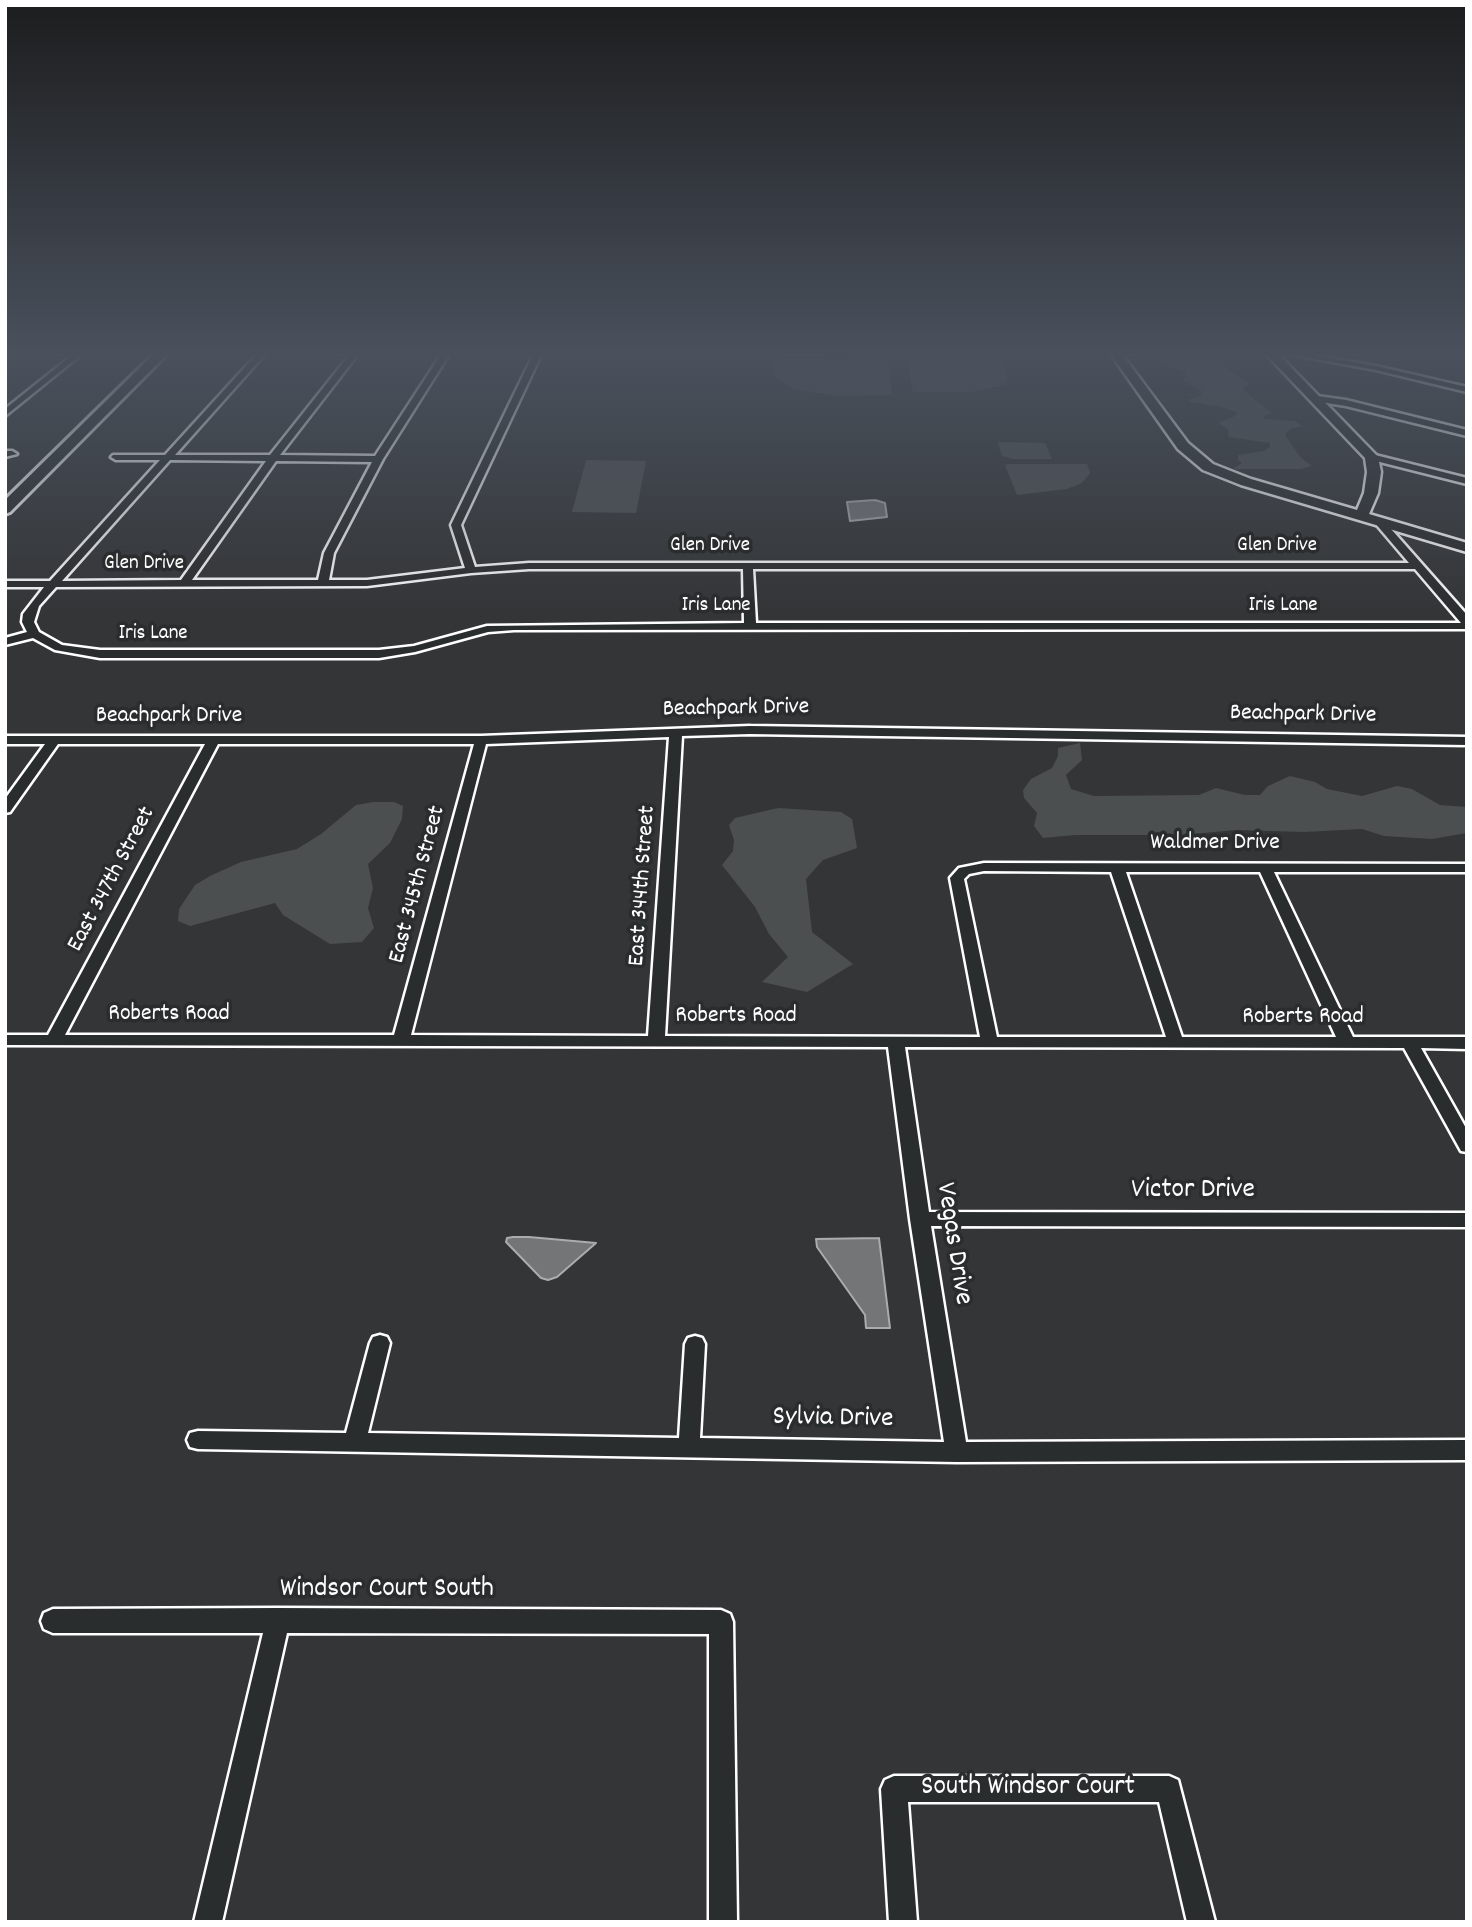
<!DOCTYPE html>
<html>
<head>
<meta charset="utf-8">
<style>
	body { margin:0 }
	#map { position:relative; width:1472px; height:1927px; overflow:hidden; background:#333536; font-family:Dekko,sans-serif }
	canvas { display:block }
	.frame { position:absolute; inset:0; border:7px solid #fff; pointer-events:none }
</style>
</head>
<body>
<div id="map">
<canvas width="1472" height="1927"></canvas>
<div class="frame"></div>
</div>
<script>
const context = document.querySelector('canvas').getContext('2d');
context.lineJoin = 'round';
function fillPath(path, color) { context.fillStyle = color; context.fill(path, 'evenodd'); }
const toPath = rows => new Path2D(rows.map(r => 'M' + r).join(''));
function trace(path, color, width, dash) { context.strokeStyle = color; context.lineWidth = width; context.lineCap = dash ? 'butt' : 'round'; context.setLineDash(dash || []); context.stroke(path); }
function write(font, color, halo, rows, align = 'center') {
  context.font = font + ' Dekko,sans-serif'; context.lineWidth = 7; context.setLineDash([]); context.textBaseline = 'middle'; context.strokeStyle = halo; context.fillStyle = color; for (const [text, x, y, turn = 0] of rows) {
    context.save(); context.translate(x, y); context.rotate((+turn || 0) * Math.PI / 180); context.textAlign = isNaN(turn) ? turn : align; if (halo) context.strokeText(text, 0, 0); context.fillText(text, 0, 0); context.restore();
  }
}
const green = toPath([
	[1181,353,1212,353,1230,371,1250,383,1244,387,1244,391,1272,413,1263,416,1265,419,1295,421,1302,426,1290,429,1285,435,1301,458,1312,466,1301,469,1233,469,1242,463,1238,460,1238,455,1264,451,1270,447,1270,443,1229,437,1228,429,1218,423,1235,416,1237,412,1217,406,1189,402,1190,399,1201,396,1201,390,1182,380,1186,376,1185,372,1161,363,1162,359],
	[780,358,889,361,892,395,839,396,793,389,774,375,775,361],
	[911,360,1004,361,1007,381,1000,386,972,392,913,392,907,361],
	[998,442,1045,443,1052,459,1013,459,1002,456],
	[586,460,646,461,636,513,572,512],
	[1008,464,1087,464,1090,473,1082,483,1067,489,1017,495,1005,465],
	[1080,743,1082,760,1066,775,1071,789,1094,796,1199,795,1216,788,1245,795,1260,795,1268,786,1290,776,1315,782,1327,789,1362,796,1397,786,1412,789,1440,805,1467,807,1467,833,1432,839,1384,836,1362,829,1304,832,1236,830,1182,835,1075,835,1043,838,1034,826,1037,813,1024,798,1023,790,1031,779,1052,768,1058,756,1058,748],
	[373,802,394,802,403,806,402,819,390,843,368,864,373,888,368,908,374,928,362,942,330,944,283,915,275,903,190,926,178,921,179,909,195,885,210,876,241,862,297,849,321,834,356,805],
	[778,808,841,812,852,819,857,848,823,860,806,879,812,932,853,964,807,992,762,982,788,957,769,934,755,907,722,865,733,851,734,840,729,825,735,818]
]);
const water = toPath([
	[875,500,885,503,887,517,850,521,847,502,875,500],
	[513,1237,529,1237,596,1243,557,1277,548,1280,541,1278,506,1242,507,1238,513,1237],
	[879,1238,890,1328,866,1328,865,1315,817,1247,816,1239,879,1238]
]);
const street = toPath([
	[75,353,83,353,5,416,5,409,75,353],
	[258,353,266,353,175,455,270,455,351,353,359,353,280,455,375,456,442,353,450,353,383,459,334,553,329,580,367,580,465,568,451,525,534,353,542,353,461,525,475,567,529,563,1409,563,1375,523,1380,520,1384,521,1467,615,1467,629,514,630,488,632,415,652,379,658,100,658,55,650,33,638,5,645,5,638,27,632,22,622,23,614,44,587,5,587,5,581,50,581,160,460,116,460,111,457,113,455,165,455,258,353],
	[170,460,266,461,181,580,62,581,170,460],
	[276,461,372,462,324,553,318,580,192,580,276,461],
	[529,569,743,569,744,623,487,626,414,646,379,650,100,650,62,645,39,632,34,622,39,606,56,587,367,586,471,573,529,569],
	[753,569,1415,569,1461,623,756,623,753,569],
	[1283,353,1299,353,1376,366,1467,387,1467,392,1376,370,1283,353],
	[1317,396,1346,400,1467,430,1467,436,1346,406,1314,401,1314,397,1317,396],
	[5,451,12,451,17,454,5,457,5,451],
	[1371,454,1467,478,1467,484,1368,459,1368,455,1371,454],
	[750,726,1467,737,1467,745,750,734,682,736,665,1036,980,1037,950,878,959,868,984,863,1467,864,1467,872,1274,872,1353,1037,1467,1037,1467,1049,1421,1048,1467,1130,1467,1152,1461,1151,1404,1048,905,1047,929,1212,1467,1213,1467,1227,931,1226,966,1442,1467,1440,1467,1460,957,1462,198,1449,190,1447,187,1440,190,1433,198,1431,346,1433,370,1343,373,1337,380,1335,387,1337,390,1343,368,1433,679,1438,685,1344,688,1338,695,1336,702,1338,705,1344,700,1438,944,1442,910,1219,888,1047,5,1045,5,1035,48,1035,205,744,58,744,10,812,5,813,5,799,45,744,5,744,5,736,481,736,750,726],
	[669,737,648,1036,411,1035,486,744,669,737],
	[218,744,474,744,394,1035,65,1035,218,744],
	[984,871,1111,872,1166,1037,997,1037,964,879,969,874,984,871],
	[1126,872,1260,872,1336,1037,1182,1037,1126,872],
	[278,1608,721,1610,730,1614,733,1622,737,1922,709,1922,709,1634,287,1633,222,1922,194,1922,263,1633,53,1633,44,1629,41,1621,44,1613,53,1609,278,1608],
	[894,1776,1169,1776,1178,1780,1215,1922,1187,1922,1159,1802,908,1802,917,1922,889,1922,881,1789,885,1780,894,1776]
]);
const secondary = toPath([
	[1110,353,1121,353,1188,443,1213,464,1251,479,1357,510,1364,493,1367,472,1365,458,1265,353,1277,353,1378,457,1381,472,1378,493,1369,514,1467,543,1467,552,1241,485,1203,470,1178,449,1110,353]
]);
const primary = toPath([
	[155,353,168,353,10,512,5,514,5,500,155,353]
]);
const farStreetnames = [
	["Glen Drive",710,547],
	["Glen Drive",1277,547],
	["Glen Drive",144,565],
	["Iris Lane",716,607],
	["Iris Lane",1283,607],
	["Iris Lane",153,635]
];
const streetNames = [
	["Beachpark Drive",736,710,-1],
	["Beachpark Drive",1303,716,1],
	["Beachpark Drive",169,718],
	["Waldmer Drive",1215,845],
	["East 347th Street",113,880,-62],
	["East 345th Street",419,885,-75],
	["East 344th Street",644,886,-86],
	["Roberts Road",169,1016],
	["Roberts Road",736,1018],
	["Roberts Road",1303,1019]
];
const nearStreetnames = [
	["Victor Drive",1193,1192],
	["Vegas Drive",952,1244,81],
	["Sylvia Drive",833,1420,1],
	["Windsor Court South",387,1591],
	["South Windsor Court",1028,1789]
];
fillPath(green, '#4c4f50');
fillPath(water, '#737576');
trace(water, '#abacad', 2);
trace(street, '#fff', 5);
trace(secondary, '#fff', 5);
trace(primary, '#fff', 6);
fillPath(street, '#2a2d2e');
fillPath(secondary, '#2a2d2e');
fillPath(primary, '#2a2d2e');
const sky = context.createLinearGradient(0, 0, 0, 622);
sky.addColorStop(0, '#1c1d1e');
sky.addColorStop(0.57, '#4a515d');
sky.addColorStop(1, '#4a515d00');
context.fillStyle = sky;
context.fillRect(0, 0, 1472, 622);
write('21px', '#fff', '#2a2d2e', farStreetnames);
write('24px', '#fff', '#2a2d2e', streetNames);
write('28px', '#fff', '#2a2d2e', nearStreetnames);
</script>
</body>
</html>
